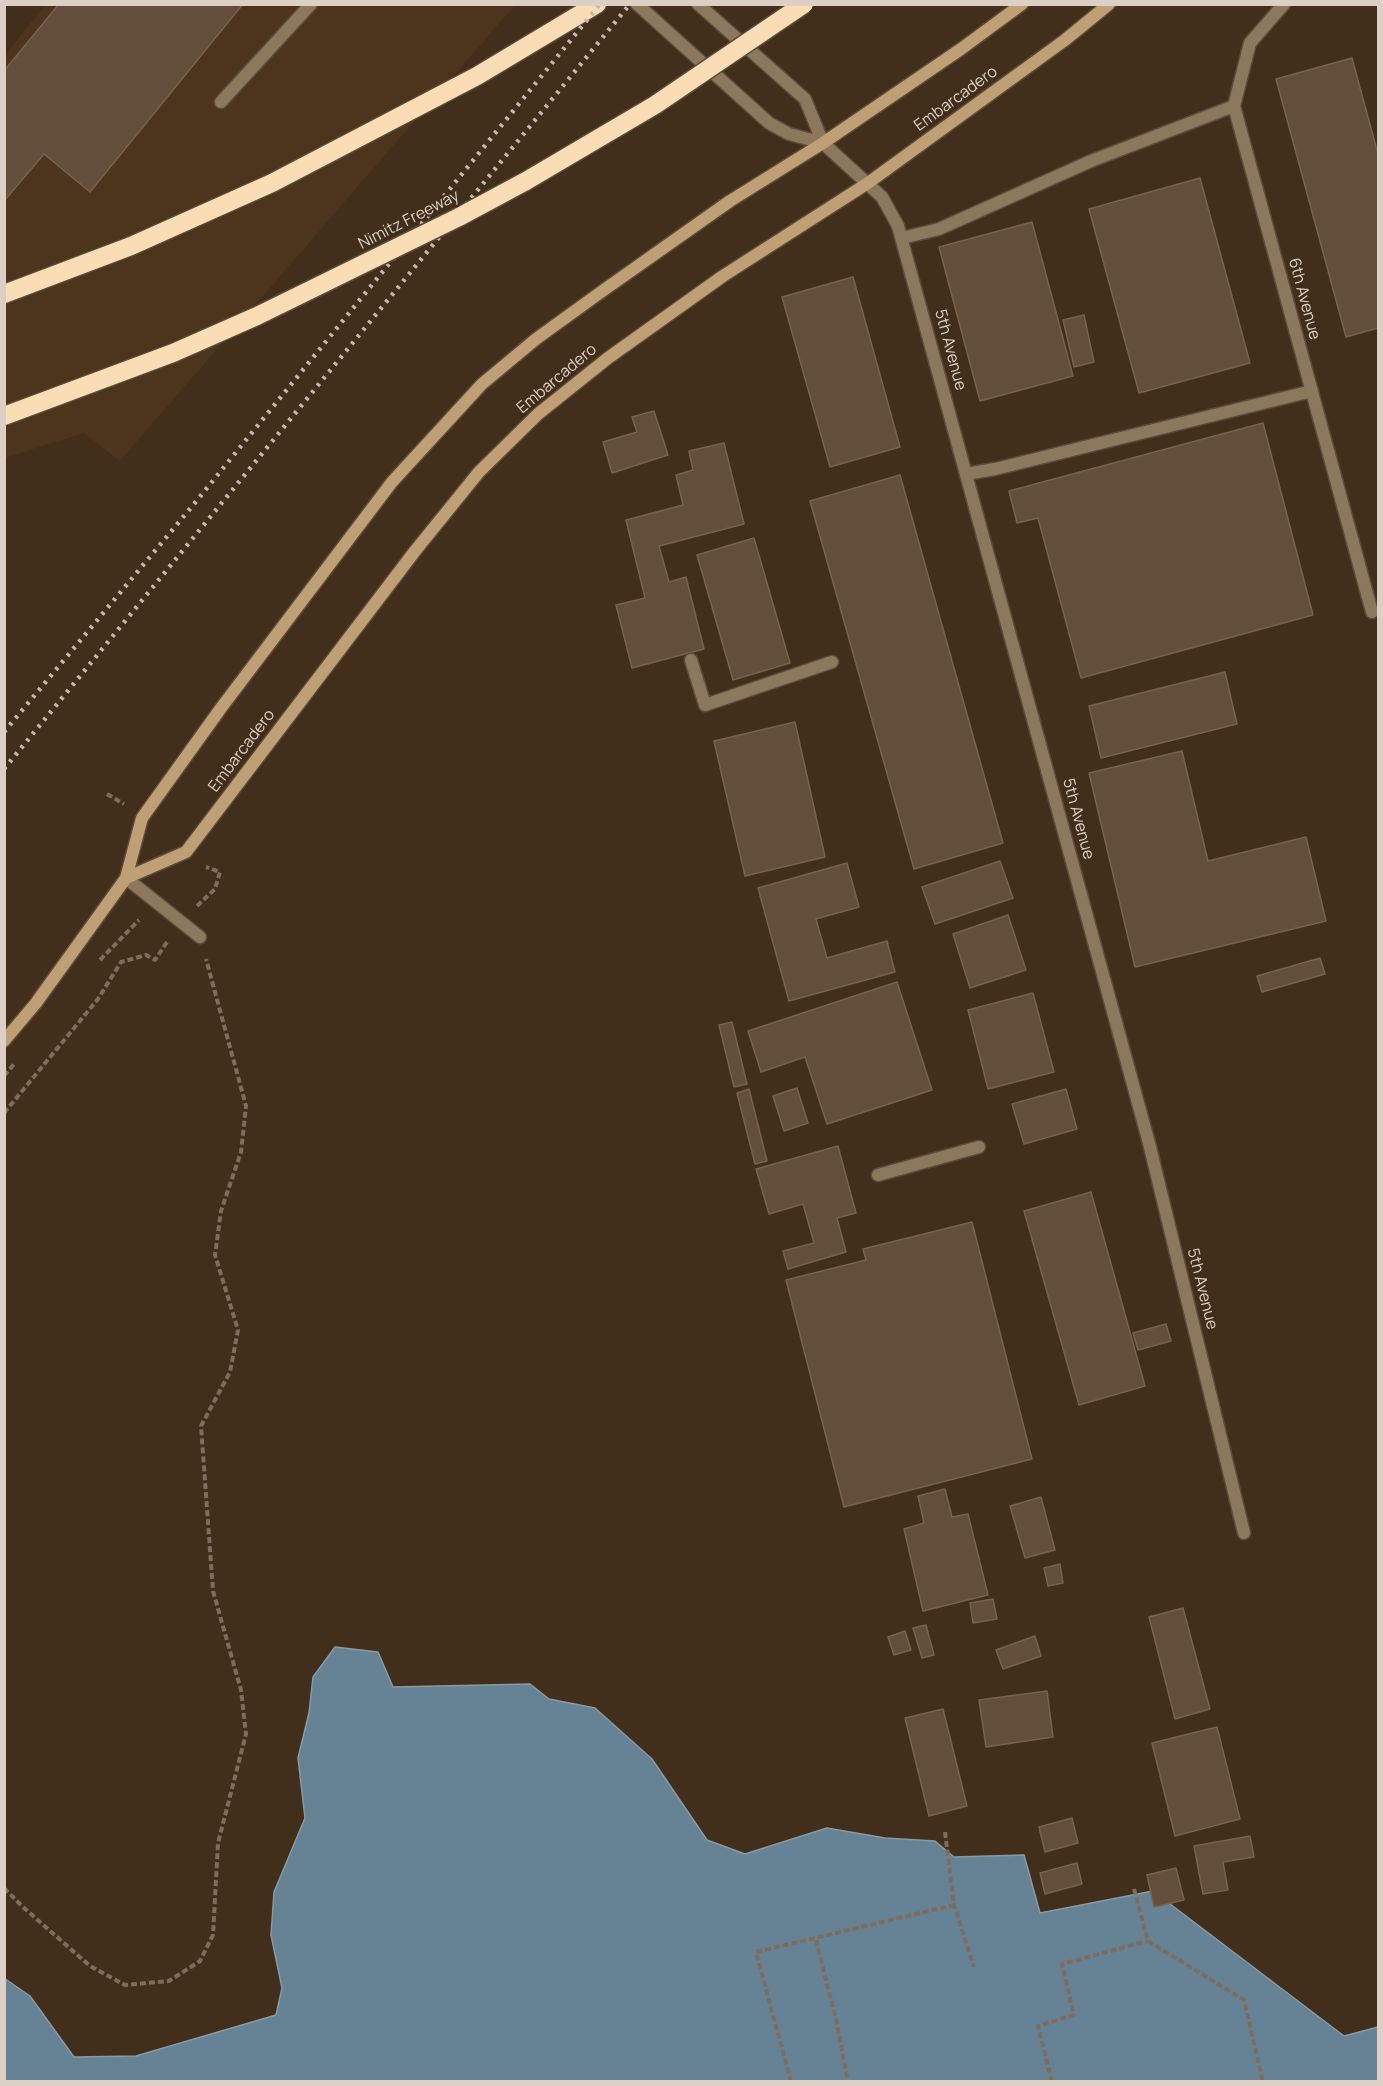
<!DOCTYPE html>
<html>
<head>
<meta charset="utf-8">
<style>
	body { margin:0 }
	#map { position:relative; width:1383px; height:2086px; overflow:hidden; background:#412e1b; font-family:Manrope,sans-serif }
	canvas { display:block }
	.frame { position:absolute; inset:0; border:6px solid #dcd0c5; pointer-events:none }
</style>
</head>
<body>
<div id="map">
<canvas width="1383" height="2086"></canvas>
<div class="frame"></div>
</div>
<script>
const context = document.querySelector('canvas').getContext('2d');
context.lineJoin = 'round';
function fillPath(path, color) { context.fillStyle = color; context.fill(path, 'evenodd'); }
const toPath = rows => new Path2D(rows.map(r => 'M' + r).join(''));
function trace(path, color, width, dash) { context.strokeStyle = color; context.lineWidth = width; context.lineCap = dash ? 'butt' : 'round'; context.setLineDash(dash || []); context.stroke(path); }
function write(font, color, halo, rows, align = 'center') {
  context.font = font + ' Manrope,sans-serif'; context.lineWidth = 4.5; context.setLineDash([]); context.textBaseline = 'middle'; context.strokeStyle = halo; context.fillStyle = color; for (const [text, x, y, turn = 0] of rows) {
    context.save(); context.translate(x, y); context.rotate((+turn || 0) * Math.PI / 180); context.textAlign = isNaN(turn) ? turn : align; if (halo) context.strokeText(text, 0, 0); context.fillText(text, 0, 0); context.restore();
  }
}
const built = toPath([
	[45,5,515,5,120,461,84,433,5,458,5,55]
]);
const water = toPath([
	[335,1647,378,1652,393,1687,530,1684,549,1699,595,1708,652,1759,707,1840,745,1854,827,1828,885,1838,935,1841,954,1857,1024,1855,1040,1913,1153,1891,1344,2036,1378,2027,1378,2081,5,2081,4,1978,30,1996,74,2057,136,2056,276,2015,282,1988,271,1935,274,1892,305,1818,298,1758,309,1713,313,1677,335,1647]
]);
const building = toPath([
	[59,4,243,4,90,192,44,154,4,201,4,71,59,4],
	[1352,58,1378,154,1378,328,1346,337,1276,79,1352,58],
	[1200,178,1250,363,1139,393,1089,209,1200,178],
	[1032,222,1073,376,980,401,939,247,1032,222],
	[853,277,900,447,830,467,782,297,853,277],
	[1084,315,1094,362,1074,367,1063,320,1084,315],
	[654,411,668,455,612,473,603,442,637,432,632,417,654,411],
	[1263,423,1313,615,1081,678,1038,518,1017,523,1009,491,1263,423],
	[724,443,744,524,659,546,669,582,686,577,704,649,632,668,616,605,645,598,626,520,683,505,676,475,693,470,689,451,724,443],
	[900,475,1003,843,914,869,810,501,900,475],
	[754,538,790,663,733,680,697,555,754,538],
	[1225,672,1237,724,1101,758,1089,706,1225,672],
	[795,722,825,857,745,876,714,741,795,722],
	[1182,751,1208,861,1306,837,1326,921,1135,967,1089,773,1182,751],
	[1000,861,1013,898,935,924,922,887,1000,861],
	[847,863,859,907,816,919,827,958,887,941,895,972,789,1001,758,888,847,863],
	[1008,915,1026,970,970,988,953,934,1008,915],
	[1320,958,1325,974,1262,992,1257,976,1320,958],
	[897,982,932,1090,827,1124,805,1057,761,1072,748,1031,897,982],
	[1033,993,1054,1072,988,1089,968,1010,1033,993],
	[732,1022,747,1084,734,1087,719,1025,732,1022],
	[797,1088,808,1123,784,1131,773,1096,797,1088],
	[749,1089,767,1161,755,1164,737,1093,749,1089],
	[1066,1089,1077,1129,1024,1144,1012,1104,1066,1089],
	[838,1146,856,1213,837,1218,846,1252,788,1269,783,1251,814,1243,803,1204,769,1214,756,1169,838,1146],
	[1091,1192,1145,1386,1079,1405,1024,1211,1091,1192],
	[972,1222,1032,1459,844,1507,786,1280,866,1260,863,1249,972,1222],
	[1166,1324,1171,1341,1138,1350,1133,1333,1166,1324],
	[945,1489,952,1517,968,1514,988,1595,923,1611,904,1529,924,1523,918,1496,945,1489],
	[1041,1497,1055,1550,1025,1558,1010,1506,1041,1497],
	[1060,1564,1063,1583,1048,1586,1044,1568,1060,1564],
	[993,1599,997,1619,973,1623,970,1603,993,1599],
	[1183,1608,1210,1709,1175,1719,1149,1617,1183,1608],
	[926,1625,934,1655,922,1658,913,1628,926,1625],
	[905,1631,911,1650,894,1655,888,1637,905,1631],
	[1035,1636,1041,1656,1003,1669,996,1650,1035,1636],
	[1047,1691,1053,1737,986,1747,979,1700,1047,1691],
	[943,1709,967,1806,929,1816,905,1718,943,1709],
	[1217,1727,1240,1819,1175,1836,1152,1743,1217,1727],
	[1072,1818,1078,1843,1045,1852,1039,1827,1072,1818],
	[1250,1836,1254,1857,1223,1862,1228,1890,1203,1894,1194,1846,1250,1836],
	[1077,1863,1082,1884,1045,1894,1040,1873,1077,1863],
	[1176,1868,1184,1900,1154,1907,1147,1875,1176,1868]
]);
const path = toPath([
	[107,794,124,804],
	[197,906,215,889,220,872,206,867],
	[100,960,139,920],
	[4,1076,15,1063],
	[4,1113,98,999,121,962,146,955,155,960,167,942],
	[945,1832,954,1905,974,1967],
	[4,1888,24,1908,90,1966,125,1985,169,1981,200,1961,213,1935,218,1843,246,1734,241,1690,213,1591,201,1426,230,1372,238,1330,215,1255,221,1211,241,1152,246,1106,206,959],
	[1134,1889,1148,1941,1244,2000,1263,2082],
	[816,1940,836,2019,848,2082],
	[791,2082,756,1952,954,1905],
	[1052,2082,1038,2026,1074,2015,1062,1964,1148,1941]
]);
const lane = toPath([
	[221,102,311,4],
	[902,238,939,229,1091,161,1234,106],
	[966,474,995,469,1312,391],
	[691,660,705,705,832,662],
	[126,878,200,937],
	[878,1175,979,1147]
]);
const street = toPath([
	[637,4,769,123,789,134,823,143],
	[698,4,805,99,823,143,882,197,898,226,1149,1143,1244,1533],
	[1284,4,1250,43,1234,106,1372,612]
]);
const secondary = toPath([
	[126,878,186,852,415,551,479,472,538,414,608,358,723,276,868,183,1065,40,1109,4],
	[4,1041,36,1003,126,878,142,818,221,708,392,482,482,384,536,339,601,292,730,201,823,143,961,49,1022,4]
]);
const highway = toPath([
	[4,294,131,246,272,183,477,76,597,4]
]);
const rail = toPath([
	[4,732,194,504,600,4],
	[4,769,630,4]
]);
const highwayBridge = toPath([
	[4,416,173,353,257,316,459,217,526,181,655,105,804,4]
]);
const streetNames = [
	["Embarcadero",956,99,-36],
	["Nimitz Freeway",409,220,-27],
	["6th Avenue",1304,299,75],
	["5th Avenue",950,350,75],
	["Embarcadero",557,379,-40],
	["Embarcadero",242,751,-53],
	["5th Avenue",1078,819,75],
	["5th Avenue",1202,1289,76]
];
fillPath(built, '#4d341c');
fillPath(water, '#668395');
trace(water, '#899aa3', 1.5);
fillPath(building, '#624e3a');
trace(building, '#77624e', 1.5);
trace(lane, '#5d4b3a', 15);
trace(street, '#5d4b3a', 15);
trace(secondary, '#5d4b3a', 15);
trace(highway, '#5d4b3a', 21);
trace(path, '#7e6d5d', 4, [6, 3]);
trace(lane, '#8c795d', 12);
trace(street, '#8c795d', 12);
trace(secondary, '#bfa074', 12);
trace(highway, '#fbddb5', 18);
trace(rail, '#c5b8ac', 4.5, [3, 6]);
trace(highwayBridge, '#5d4b3a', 21, []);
trace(highwayBridge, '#fbddb5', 18);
write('16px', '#dcd0c5', '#412e1b', streetNames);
</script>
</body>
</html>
